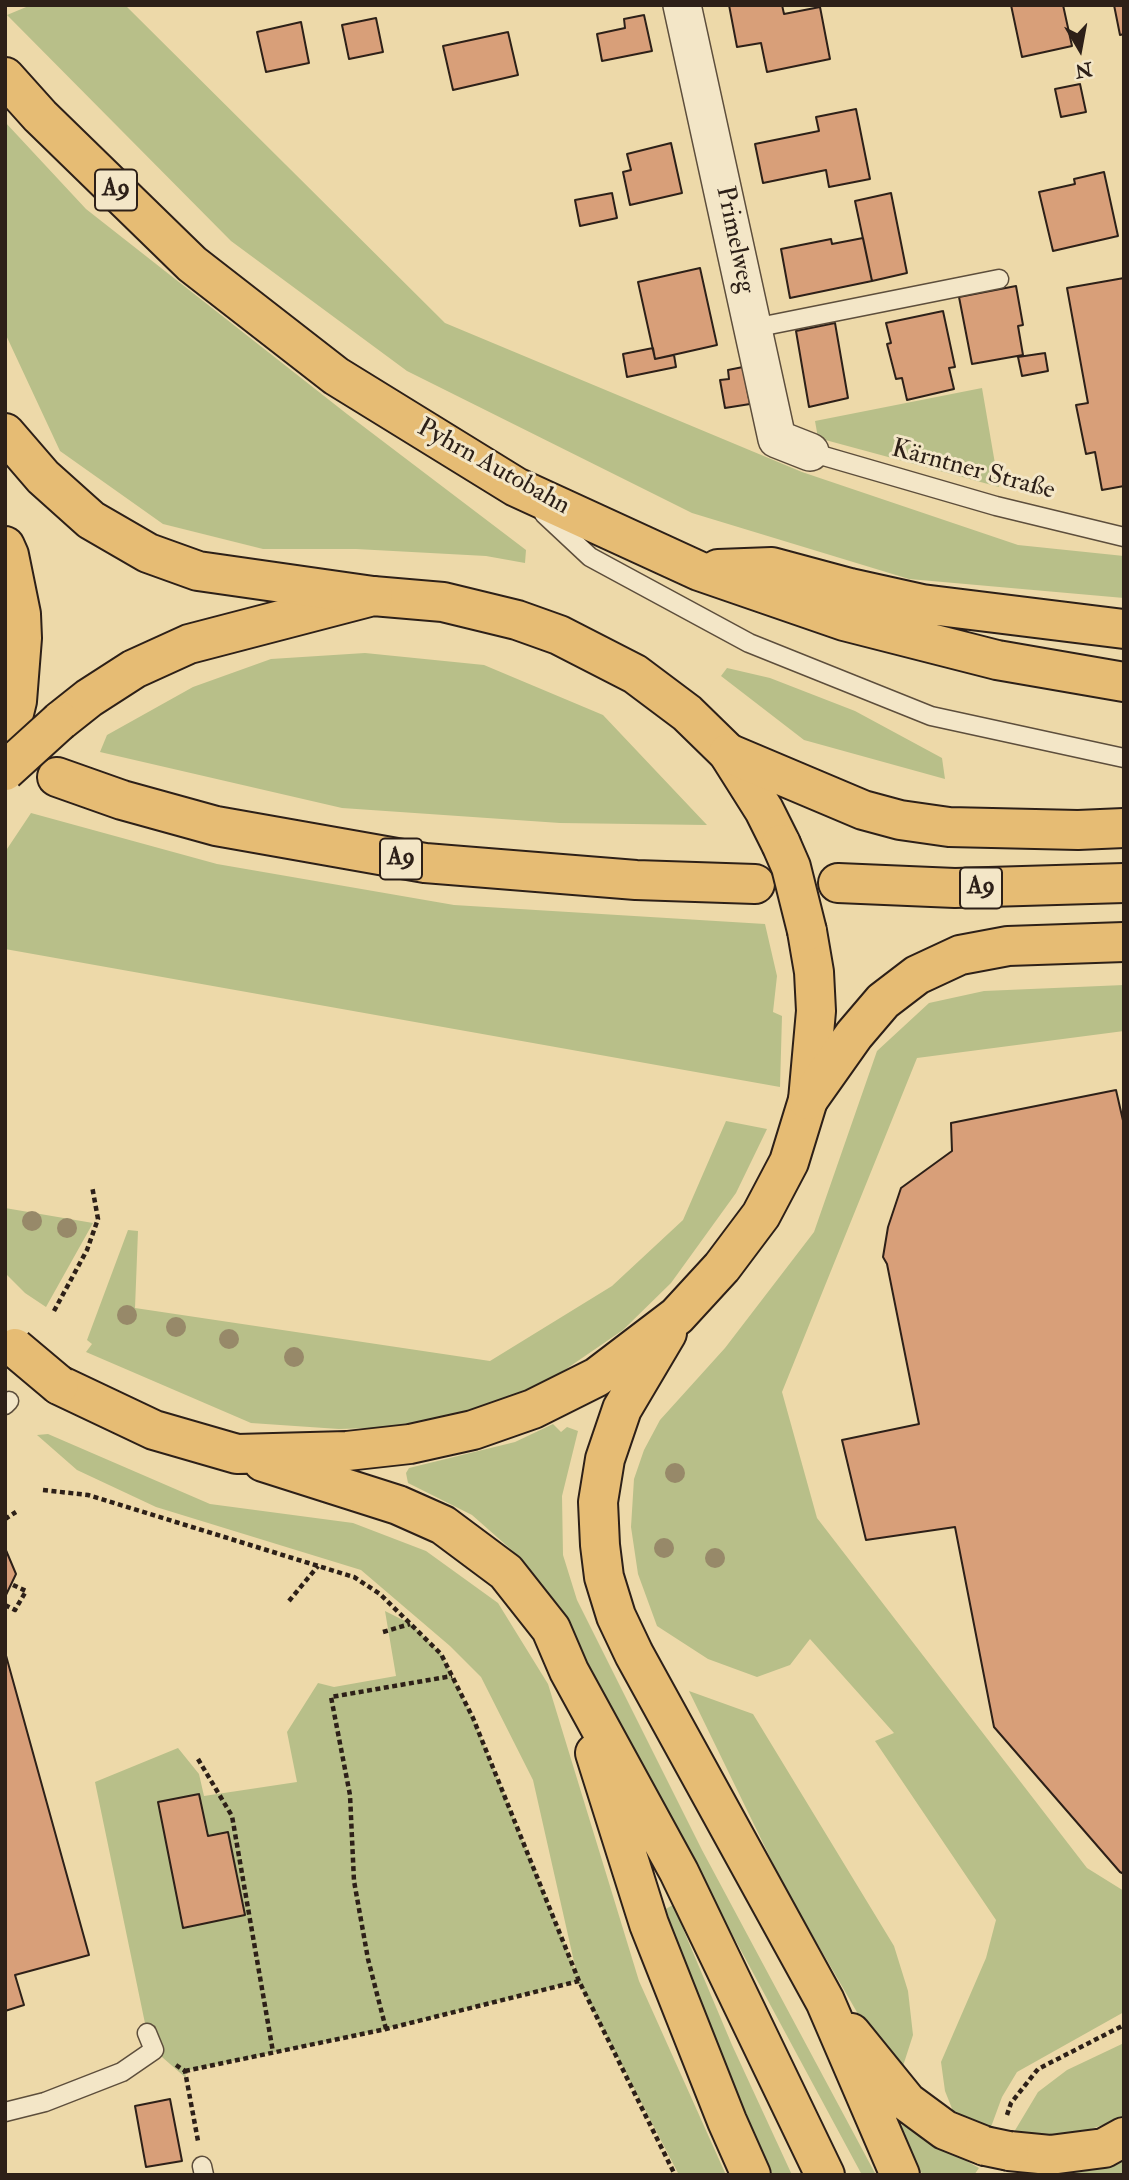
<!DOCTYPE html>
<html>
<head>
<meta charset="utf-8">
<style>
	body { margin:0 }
	#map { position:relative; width:1129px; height:2180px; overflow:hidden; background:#edd9a9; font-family:"IM FELL Double Pica",serif }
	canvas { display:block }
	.frame { position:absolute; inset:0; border:7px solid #2d2018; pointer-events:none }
	.north { position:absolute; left:1045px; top:14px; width:70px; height:70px; -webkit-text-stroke:5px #f3e6c7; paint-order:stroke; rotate:170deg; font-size:19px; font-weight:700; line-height:28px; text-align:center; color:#2d2018 }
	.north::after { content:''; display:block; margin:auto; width:24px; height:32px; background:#2d2018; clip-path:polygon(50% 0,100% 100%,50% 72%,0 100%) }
</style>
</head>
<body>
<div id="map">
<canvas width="1129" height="2180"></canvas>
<div class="frame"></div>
<div class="north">N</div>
</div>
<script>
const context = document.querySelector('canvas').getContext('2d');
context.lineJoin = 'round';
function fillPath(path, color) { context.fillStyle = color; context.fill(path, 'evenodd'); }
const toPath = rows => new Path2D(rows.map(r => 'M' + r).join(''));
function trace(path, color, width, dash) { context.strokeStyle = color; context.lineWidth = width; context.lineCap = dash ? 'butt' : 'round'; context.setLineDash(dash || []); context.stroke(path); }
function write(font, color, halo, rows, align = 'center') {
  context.font = font + ' "IM FELL Double Pica",serif'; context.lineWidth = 6; context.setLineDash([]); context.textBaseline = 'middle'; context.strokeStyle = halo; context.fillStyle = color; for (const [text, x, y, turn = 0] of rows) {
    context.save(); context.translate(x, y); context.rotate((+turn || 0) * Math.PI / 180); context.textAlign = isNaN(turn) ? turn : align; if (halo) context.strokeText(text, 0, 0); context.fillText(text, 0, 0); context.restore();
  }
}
const green = toPath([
	[31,5,125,5,445,323,802,472,1018,545,1124,556,1124,598,909,579,692,513,407,371,231,241,7,15],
	[5,122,86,209,347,414,526,550,525,563,486,556,356,549,263,549,163,524,60,451,5,333],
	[982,388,999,487,818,438,815,421],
	[365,653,484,665,603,715,707,825,560,823,342,808,100,752,107,735,193,687,271,659],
	[727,668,770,678,855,711,942,758,945,779,804,740,721,676],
	[31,813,217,864,454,905,765,924,777,976,773,1012,782,1016,780,1087,5,949,5,852],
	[1124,985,1124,1031,917,1058,782,1392,817,1518,1087,1868,1124,1891,1124,2012,1017,2072,1002,2097,991,2127,955,2116,945,2091,941,2062,986,1958,996,1920,875,1741,894,1733,810,1639,790,1665,757,1677,708,1659,657,1626,638,1574,631,1527,634,1479,644,1450,660,1420,725,1348,814,1232,877,1051,929,1003,984,991],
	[726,1121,767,1129,736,1193,671,1283,623,1330,550,1380,477,1409,402,1427,339,1429,251,1423,86,1352,92,1344,87,1340,128,1230,138,1231,135,1308,490,1361,612,1286,683,1220],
	[5,1208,93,1223,46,1307,25,1293,5,1273],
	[553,1424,561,1432,567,1427,578,1431,562,1496,563,1555,577,1600,702,1850,876,2175,862,2175,551,1598,523,1560,472,1515,408,1483,406,1473,409,1468,515,1442],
	[48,1434,210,1504,353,1523,426,1551,498,1603,548,1684,639,1981,726,2175,679,2175,578,1981,386,2029,185,2071,186,2078,154,2050,147,2033,95,1782,178,1748,199,1774,204,1796,297,1782,287,1732,318,1683,334,1687,396,1676,385,1611,411,1624,441,1654,473,1718,577,1975,533,1780,481,1677,450,1646,361,1570,156,1507,77,1470,37,1435],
	[689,1691,753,1714,894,1946,908,1991,913,2035,903,2066,884,2048,858,2014,783,1884],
	[673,1905,732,2045,792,2175,773,2175,711,2038,660,1912],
	[1124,2043,1124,2115,1109,2123,1060,2139,1040,2138,1014,2132,1038,2092,1067,2070],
	[888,2117,979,2168,974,2175,923,2175],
	[1124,2159,1124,2175,1046,2175,1096,2170]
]);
const building = toPath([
	[729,5,782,5,784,14,820,7,830,59,767,72,761,43,737,47,729,5],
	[1011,5,1063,5,1072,46,1022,57,1011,5],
	[1114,5,1124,5,1124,34,1120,35,1114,5],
	[644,15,652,51,602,61,597,34,625,28,624,19,644,15],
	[376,18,383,52,349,59,342,25,376,18],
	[301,22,309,63,266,72,257,32,301,22],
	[508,32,518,75,453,90,443,46,508,32],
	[1080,84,1086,112,1061,117,1055,89,1080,84],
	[856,109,870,179,829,187,826,170,763,183,755,144,819,131,816,117,856,109],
	[671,143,682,193,630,205,623,172,631,170,627,154,671,143],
	[1104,172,1118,236,1053,251,1039,192,1075,184,1074,179,1104,172],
	[612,193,617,218,580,226,575,200,612,193],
	[891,193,907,273,872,281,855,201,891,193],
	[863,238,872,281,790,298,781,249,831,239,832,244,863,238],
	[700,268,717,345,655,359,638,282,700,268],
	[1124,278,1124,486,1102,490,1095,452,1086,454,1076,405,1088,403,1067,288,1124,278],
	[1016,286,1023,325,1018,326,1023,355,972,364,959,297,1016,286],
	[943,311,955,367,949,368,954,389,907,400,902,378,896,379,887,344,891,343,886,323,943,311],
	[835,323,848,398,809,407,796,331,835,323],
	[653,348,655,359,674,355,676,367,627,377,623,354,653,348],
	[1045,353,1048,371,1022,376,1018,357,1045,353],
	[743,367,750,404,725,408,720,380,729,379,728,370,743,367],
	[1116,1090,1124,1125,1124,1874,1120,1872,994,1727,955,1527,866,1540,842,1440,919,1424,887,1264,883,1257,888,1227,901,1188,952,1151,951,1123,1116,1090],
	[5,1548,16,1574,5,1597,5,1548],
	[5,1652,89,1955,15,1975,24,2005,5,2011,5,1652],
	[199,1794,208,1836,228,1832,245,1915,183,1928,158,1802,199,1794],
	[170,2099,182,2161,146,2167,135,2106,170,2099]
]);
const path = toPath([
	[54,1311,87,1250,98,1219,92,1186],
	[43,1490,88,1495,354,1577,380,1594,441,1654,473,1718,579,1981,675,2175],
	[5,1519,16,1512],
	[289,1601,318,1566],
	[5,1605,15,1610,26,1591,11,1584],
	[383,1632,410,1624],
	[198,1759,232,1816,273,2052],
	[386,2029,368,1959,354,1881,350,1795,331,1697,452,1676],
	[176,2065,185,2071,198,2141],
	[185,2071,386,2029,579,1981],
	[1007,2115,1011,2103,1038,2069,1124,2025]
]);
const service = toPath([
	[754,328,999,279],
	[810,452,996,506,1124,537],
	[544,514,590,557,749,643,931,716,1124,758],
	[5,1405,9,1401],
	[5,2112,45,2102,122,2072,154,2050,147,2033],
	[202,2166,204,2175]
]);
const minor = toPath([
	[682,5,777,439,810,452]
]);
const primary = toPath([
	[60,721,89,698,134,669,189,644,373,596,443,602,517,620,559,635,635,674,687,713,728,753,764,810,781,844],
	[667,1333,622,1409,605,1459,598,1502,600,1545,604,1577,616,1616,634,1654,825,2001,900,2175],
	[59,1385,154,1430,237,1454,347,1451,410,1444,473,1430,533,1409,597,1377,677,1316,722,1267,761,1215,789,1162,808,1100,816,1011,814,972,807,931],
	[263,1462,398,1505,443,1525,506,1572,551,1629,569,1671,679,1872,825,2175],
	[595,1753,649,1924,727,2121,751,2175],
	[851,2033,907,2102,945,2130,985,2146],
	[1009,2151,1050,2155,1104,2148,1124,2137]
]);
const motorway = toPath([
	[5,77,40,116,192,264,336,376,516,487,699,571,844,621,997,660,1124,682],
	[5,433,43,477,91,520,148,553,198,571,373,596],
	[5,546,9,555,21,614,22,638,17,701,5,750],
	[718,569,772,567,850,588,922,604,1124,629],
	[728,753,863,810,900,820,949,827,1078,830,1124,828],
	[57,777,122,800,216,826,425,863,636,880,755,884],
	[838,883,955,888,1124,883],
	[808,1100,854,1035,883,1001,917,975,960,955,1008,946,1124,942]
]);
const primaryBridge = toPath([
	[5,771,60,721],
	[781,844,791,867,807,931],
	[15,1348,59,1385],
	[985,2146,1009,2151]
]);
const trees = [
	[32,1221],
	[67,1228],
	[127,1315],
	[176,1327],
	[229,1339],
	[294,1357],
	[675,1473],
	[664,1548],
	[715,1558]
];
const shields = [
	[116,190,42],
	[401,859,42],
	[981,888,42]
];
const shieldNames = [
	["A9",116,190],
	["A9",401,859],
	["A9",981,888]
];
const streetNames = [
	["Primelweg",734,240,78],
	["Pyhrn Autobahn",493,468,29],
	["Kärntner Straße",973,471,15]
];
fillPath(green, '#b8bf89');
fillPath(building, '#d89f79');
trace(building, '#2d2018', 2);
trace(service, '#5d4e3c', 21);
trace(minor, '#5d4e3c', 40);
trace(primary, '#2d2018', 42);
trace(motorway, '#2d2018', 42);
trace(path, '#2d2018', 4.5, [5, 3.5]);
trace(service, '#f3e6c7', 18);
trace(minor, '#f3e6c7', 37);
trace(primary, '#e6bc74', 38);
trace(motorway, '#e6bc74', 38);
trace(primaryBridge, '#2d2018', 42, []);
trace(primaryBridge, '#e6bc74', 38);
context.fillStyle = '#978969';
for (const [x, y] of trees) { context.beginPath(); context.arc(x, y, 10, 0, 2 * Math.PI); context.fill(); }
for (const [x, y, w] of shields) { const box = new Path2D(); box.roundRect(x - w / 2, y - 20.5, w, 41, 5); context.fillStyle = '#f3e6c7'; context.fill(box); trace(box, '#2d2018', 2); }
write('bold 24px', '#2d2018', null, shieldNames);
write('26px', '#2d2018', '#f3e6c7', streetNames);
</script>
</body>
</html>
